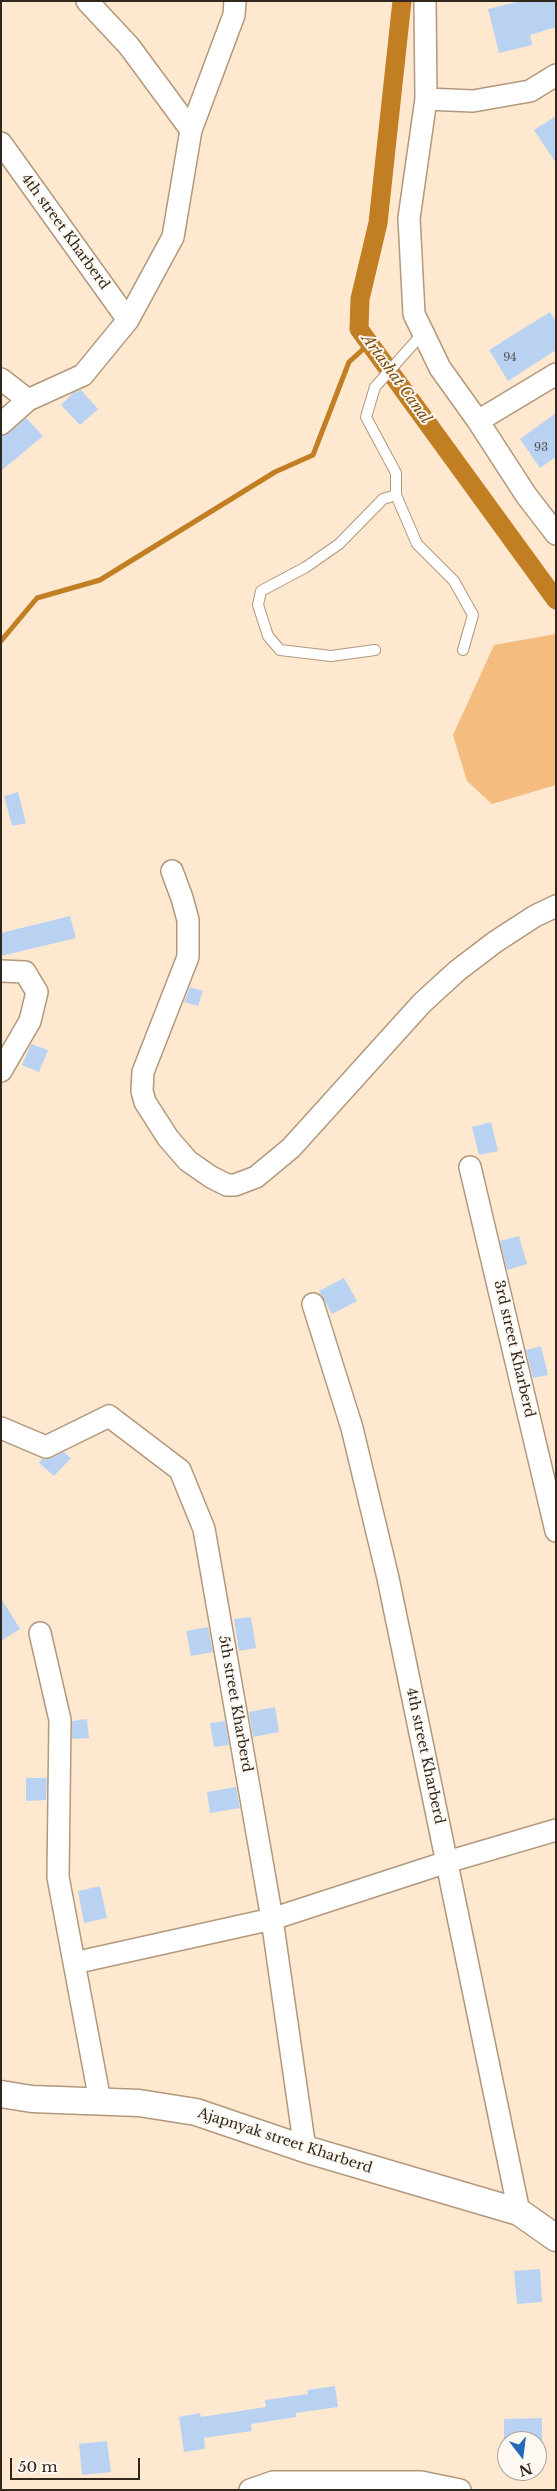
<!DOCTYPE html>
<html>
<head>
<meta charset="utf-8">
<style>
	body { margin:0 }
	#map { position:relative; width:557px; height:2491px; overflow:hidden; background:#fee8d0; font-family:"Libre Baskerville",serif }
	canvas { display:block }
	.frame { position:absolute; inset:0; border:2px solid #31271c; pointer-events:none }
	.north { position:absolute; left:497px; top:2431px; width:50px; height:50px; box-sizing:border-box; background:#fef8f2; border:1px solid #aca49c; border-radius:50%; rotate:165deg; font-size:14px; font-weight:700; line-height:20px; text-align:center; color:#31271c }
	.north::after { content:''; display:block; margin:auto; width:18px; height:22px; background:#226bbb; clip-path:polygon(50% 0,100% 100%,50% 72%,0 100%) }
	.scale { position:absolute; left:10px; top:2458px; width:130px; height:22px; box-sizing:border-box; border:2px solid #31271c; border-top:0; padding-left:6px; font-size:15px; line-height:18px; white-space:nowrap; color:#31271c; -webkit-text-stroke:4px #fef8f2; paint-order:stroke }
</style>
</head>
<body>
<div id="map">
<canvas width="557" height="2491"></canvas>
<div class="frame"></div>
<div class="north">N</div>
<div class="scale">50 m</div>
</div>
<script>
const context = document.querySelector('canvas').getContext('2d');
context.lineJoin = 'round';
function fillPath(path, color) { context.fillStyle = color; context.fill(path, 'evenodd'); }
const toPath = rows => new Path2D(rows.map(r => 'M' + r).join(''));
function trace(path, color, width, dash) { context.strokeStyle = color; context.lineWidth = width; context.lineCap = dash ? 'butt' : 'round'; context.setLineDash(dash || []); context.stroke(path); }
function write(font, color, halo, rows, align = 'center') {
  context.font = font + ' "Libre Baskerville",serif'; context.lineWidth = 4; context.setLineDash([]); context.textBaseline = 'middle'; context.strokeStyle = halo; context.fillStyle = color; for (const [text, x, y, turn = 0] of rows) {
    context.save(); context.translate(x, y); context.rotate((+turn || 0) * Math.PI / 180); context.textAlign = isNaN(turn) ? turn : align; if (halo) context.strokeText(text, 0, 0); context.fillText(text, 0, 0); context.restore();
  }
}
const green = toPath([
	[556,634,556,785,492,804,467,781,453,735,494,645]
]);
const stream = toPath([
	[1,641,37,598,100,580,275,472,313,455,349,362,370,343]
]);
const canal = toPath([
	[402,1,378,223,360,299,359,329,556,600]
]);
const building = toPath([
	[521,1,556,1,556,27,530,35,532,45,499,53,488,9],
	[556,116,556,163,534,130],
	[550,312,556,322,556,350,508,381,489,350],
	[81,390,98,409,80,425,61,405,73,393],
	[556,413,556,457,540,468,520,439],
	[26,418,43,436,1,471,1,436,9,433],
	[18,792,26,823,12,826,4,796],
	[70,916,76,938,1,956,1,933],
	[190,987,203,991,198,1006,184,1002],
	[31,1044,48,1050,39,1072,22,1065],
	[491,1122,498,1151,479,1155,472,1127],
	[519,1236,527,1264,507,1270,500,1241],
	[344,1278,357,1301,332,1314,319,1291],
	[541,1346,548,1375,533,1378,526,1350],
	[64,1452,71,1458,54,1476,39,1463,42,1459,51,1458],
	[1,1598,20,1629,1,1641],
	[251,1617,256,1648,239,1651,234,1619],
	[208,1627,213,1652,191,1656,186,1631],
	[275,1707,279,1732,253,1737,249,1712],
	[87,1719,89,1738,72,1739,72,1721],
	[225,1721,229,1745,214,1747,210,1723],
	[26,1778,47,1778,46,1800,26,1801],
	[236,1787,240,1808,210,1813,207,1792],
	[100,1886,107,1918,84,1923,78,1891],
	[540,2269,542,2302,517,2304,514,2271],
	[335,2386,338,2407,296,2413,296,2417,251,2424,252,2431,204,2438,205,2449,184,2452,179,2417,200,2413,201,2417,266,2407,265,2400,308,2394,307,2390],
	[542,2418,542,2441,504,2441,504,2419],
	[107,2441,111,2472,82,2475,79,2444]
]);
const service = toPath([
	[423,333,375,387,366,417,396,473,396,495,417,544,454,581,473,615,463,650],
	[375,650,331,656,280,650,268,636,258,605,261,591,306,567,339,544,383,499,396,495]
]);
const minor = toPath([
	[87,1,129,46,191,130],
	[425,1,426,99,409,218,414,314,440,368,478,421,526,495,556,534],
	[426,99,473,101,530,91,556,75],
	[1,143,128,320],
	[1,379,28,400],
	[478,421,556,374],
	[1,424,28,400,83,375,128,320,173,237,191,130,234,15,235,1],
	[172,871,182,898,188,920,188,957,143,1072,142,1091,145,1102,168,1138,188,1161,211,1177,227,1185,235,1185,256,1177,291,1148,422,1003,457,971,495,942,535,916,556,906],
	[1,971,25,972,37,992,30,1021,1,1071],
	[470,1167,556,1531],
	[313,1304,352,1428,388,1578,519,2212],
	[1,1428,46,1447,109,1416,180,1470,204,1529,272,1919,305,2149],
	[40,1633,60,1720,58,1877,100,2101],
	[74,1963,272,1919,447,1862,556,1830],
	[250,2490,273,2482,421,2482,460,2490]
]);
const tertiary = toPath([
	[1,2094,32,2099,139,2103,196,2112,305,2149,519,2212,556,2238]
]);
const numberNames = [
	["94",510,358],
	["93",541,448]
];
const streetNames = [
	["4th street Kharberd",65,232,54],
	["3rd street Kharberd",514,1349,77],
	["5th street Kharberd",235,1704,80],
	["4th street Kharberd",425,1756,78],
	["Ajapnyak street Kharberd",285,2141,18]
];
const waterNames = [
	["Artashat Canal",396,379,54]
];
fillPath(green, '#f4bd7f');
trace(stream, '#c17e22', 5);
trace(canal, '#c17e22', 19);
fillPath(building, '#b9d2f2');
trace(service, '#b2987c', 12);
trace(minor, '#b2987c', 24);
trace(tertiary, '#b2987c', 29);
trace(service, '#fff', 10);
trace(minor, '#fff', 21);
trace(tertiary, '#fff', 26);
write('11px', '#535252', null, numberNames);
write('14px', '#31271c', '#fef8f2', streetNames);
write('italic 15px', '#794c09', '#fef8f2', waterNames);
</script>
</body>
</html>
